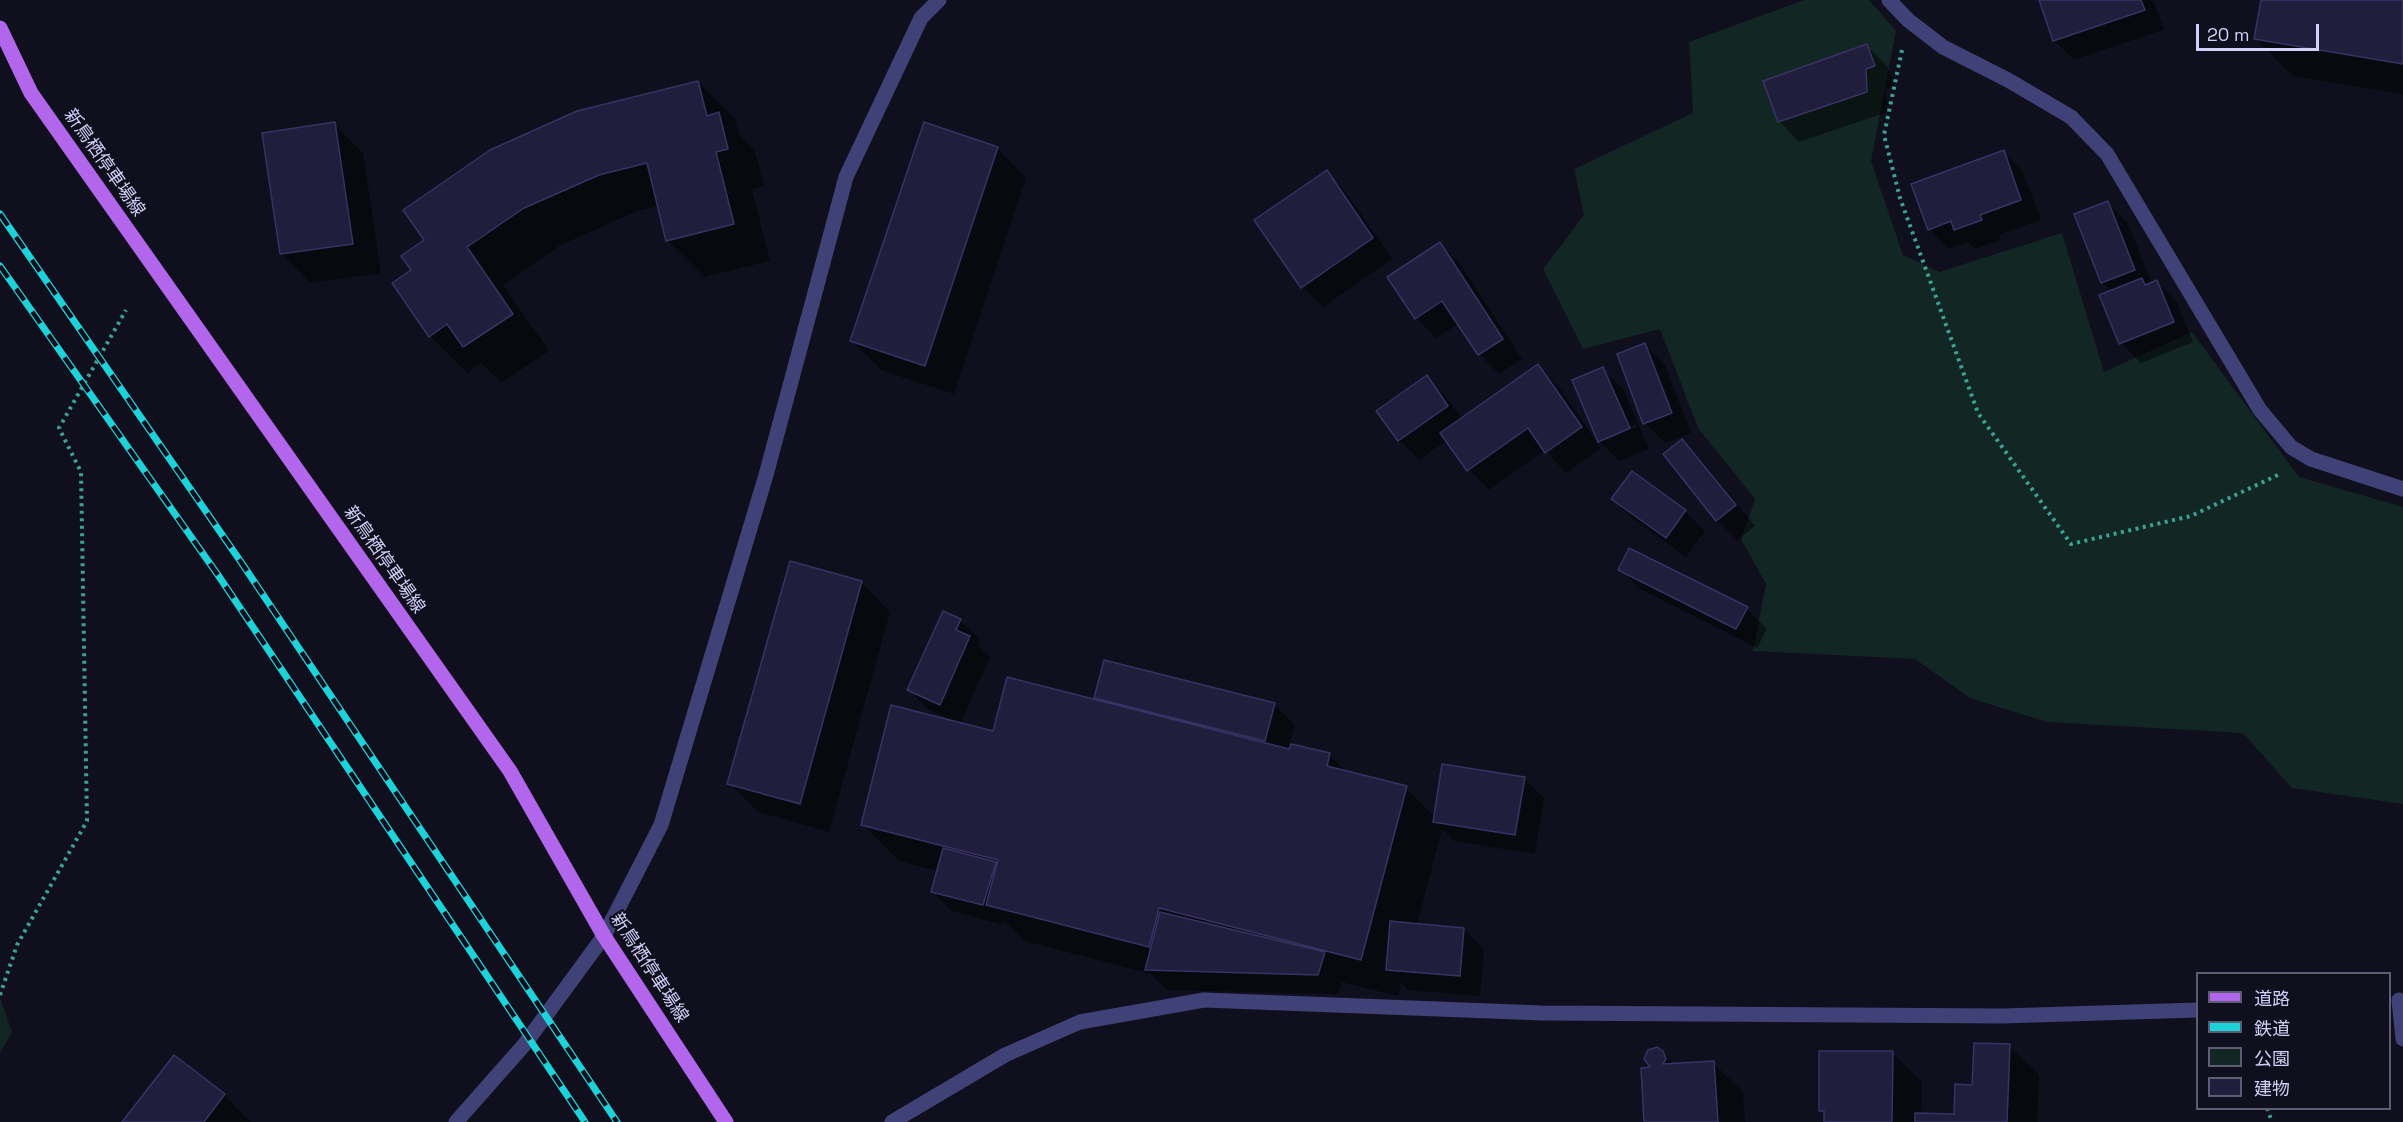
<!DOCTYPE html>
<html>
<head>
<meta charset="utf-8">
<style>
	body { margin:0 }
	#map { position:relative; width:2403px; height:1122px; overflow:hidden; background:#100f1d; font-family:"Space Grotesk","Noto Sans JP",sans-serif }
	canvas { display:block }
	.legend { position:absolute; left:2196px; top:972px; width:195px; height:138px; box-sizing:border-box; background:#100f1d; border:2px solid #5e5d75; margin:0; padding:8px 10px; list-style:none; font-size:18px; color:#d3d1f9 }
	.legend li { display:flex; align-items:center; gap:12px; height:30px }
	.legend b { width:30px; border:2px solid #5e5d75 }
	.scale { position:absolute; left:2196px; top:24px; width:123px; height:27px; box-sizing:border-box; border:3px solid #d3d1f9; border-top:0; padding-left:8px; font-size:18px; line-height:21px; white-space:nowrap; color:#d3d1f9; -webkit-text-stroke:4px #100f1d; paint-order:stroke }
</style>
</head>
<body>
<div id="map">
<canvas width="2403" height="1122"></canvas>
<ul class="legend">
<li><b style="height:8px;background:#b166eb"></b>道路</li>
<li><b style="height:8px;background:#1dd2d9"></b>鉄道</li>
<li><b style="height:16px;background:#122624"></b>公園</li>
<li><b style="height:16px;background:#211d3c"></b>建物</li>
</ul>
<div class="scale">20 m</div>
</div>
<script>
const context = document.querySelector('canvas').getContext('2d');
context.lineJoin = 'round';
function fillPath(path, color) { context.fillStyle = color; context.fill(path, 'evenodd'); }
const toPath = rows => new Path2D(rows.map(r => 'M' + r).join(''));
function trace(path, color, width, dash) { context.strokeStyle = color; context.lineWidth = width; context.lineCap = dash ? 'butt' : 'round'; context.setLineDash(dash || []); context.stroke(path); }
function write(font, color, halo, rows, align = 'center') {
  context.font = font + ' "Space Grotesk","Noto Sans JP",sans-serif'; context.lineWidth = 4.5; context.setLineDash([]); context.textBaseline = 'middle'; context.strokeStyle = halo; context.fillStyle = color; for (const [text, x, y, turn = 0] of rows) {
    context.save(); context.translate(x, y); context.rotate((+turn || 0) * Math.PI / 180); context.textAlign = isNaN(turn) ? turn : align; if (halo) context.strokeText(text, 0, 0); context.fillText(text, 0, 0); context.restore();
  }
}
const green = toPath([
	[1804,0,1869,0,1896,31,1871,161,1903,255,1939,272,2062,233,2104,372,2192,332,2299,477,2403,507,2403,804,2292,788,2243,733,2047,722,1970,698,1915,659,1753,651,1766,584,1741,539,1755,499,1698,428,1660,329,1583,349,1543,269,1584,215,1574,169,1693,113,1689,42],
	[0,998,12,1032,0,1053]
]);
const shadow = toPath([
	[2041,0,2153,0,2164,30,2074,60,2054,40],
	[2262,0,2403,0,2403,94,2293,76,2256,39],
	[1867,46,1887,66,1894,86,1886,89,1887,112,1799,142,1779,121],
	[698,82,735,119,739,134,755,151,764,186,752,189,770,261,704,277,667,240,659,206,637,211,561,245,503,285,549,351,501,383,481,363,467,373,430,336,394,284],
	[334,124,363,153,381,273,310,283,281,253],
	[997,148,1026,178,954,394,881,370,852,340],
	[2003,152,2023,172,2041,220,1999,235,2001,240,1975,249,1968,242,1949,249,1929,229],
	[1326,172,1346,192,1392,259,1323,307,1303,287,1256,220],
	[2108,203,2128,223,2152,284,2157,282,2177,302,2193,342,2141,363,2121,343,2112,291,2102,282],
	[1440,244,1460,264,1522,359,1499,374,1479,354,1459,323,1436,338,1416,318],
	[1645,345,1665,365,1691,433,1665,443,1645,423],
	[1538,366,1558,386,1601,448,1566,473,1545,450,1489,490,1469,470,1447,440,1419,460,1399,440,1378,411,1426,377,1446,397,1462,419],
	[1603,369,1623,389,1649,449,1619,461,1599,441],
	[1636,424,1637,427,1607,440,1607,436],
	[1682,441,1702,461,1755,526,1737,540,1717,520],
	[1632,473,1685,511,1705,531,1686,557,1633,519,1613,499],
	[1620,569,1747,609,1767,629,1757,648,1640,589],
	[861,582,890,612,829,832,758,812,729,783],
	[960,620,980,640,978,646,990,657,960,724,994,733,1102,703,1096,697,1274,704,1295,725,1289,745,1329,755,1347,772,1406,788,1435,817,1524,778,1544,798,1535,854,1454,841,1442,829,1417,925,1463,929,1484,949,1480,996,1408,990,1401,983,1398,996,1342,982,1338,994,1167,990,1151,974,1025,941,1004,921,1003,925,952,911,932,891,938,871,899,861,862,824,951,722,952,720,929,710,909,690],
	[2009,1046,2039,1075,2037,1122,1826,1122,1826,1116,1820,1111,1892,1053,1922,1082,1921,1115,1955,1116,1974,1086],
	[1662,1052,1675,1065,1713,1063,1743,1092,1745,1122,1646,1122,1653,1068],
	[174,1057,224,1095,251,1122,123,1122]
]);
const building = toPath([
	[2039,0,2141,0,2145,10,2053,41,2039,0],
	[2261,0,2403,0,2403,64,2254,39,2261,0],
	[1867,44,1875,66,1866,69,1867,92,1778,122,1763,81,1867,44],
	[698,81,707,116,719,112,728,149,716,152,734,224,666,241,647,163,599,175,524,208,467,247,513,314,463,347,447,324,429,337,392,283,411,270,401,256,424,240,403,210,490,150,577,111,698,81],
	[335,122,353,244,280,254,262,133,335,122],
	[924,122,998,147,925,366,850,341,924,122],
	[2004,150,2021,200,1980,215,1982,220,1954,230,1951,221,1928,230,1911,184,2004,150],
	[1327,170,1373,238,1301,288,1254,220,1327,170],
	[2108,201,2135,270,2101,283,2074,214,2108,201],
	[1440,242,1503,339,1478,355,1442,301,1415,319,1387,277,1440,242],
	[2142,278,2145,285,2157,280,2174,322,2119,344,2099,295,2142,278],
	[1645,343,1672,413,1643,424,1617,354,1645,343],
	[1538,364,1582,427,1545,453,1528,428,1467,471,1440,433,1538,364],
	[1603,367,1630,428,1598,442,1572,380,1603,367],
	[1427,375,1448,406,1398,441,1376,411,1427,375],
	[1682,439,1736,505,1716,521,1663,454,1682,439],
	[1632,471,1686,510,1666,538,1611,499,1632,471],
	[1629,548,1748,607,1736,629,1618,570,1629,548],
	[790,561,862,581,800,804,727,784,790,561],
	[943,611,961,619,956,630,970,636,940,705,907,690,943,611],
	[1104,660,1275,703,1265,741,1094,698,1104,660],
	[1007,677,1289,749,1291,744,1330,753,1327,766,1407,786,1361,960,1159,908,1149,947,986,905,998,860,861,825,891,705,993,731,1007,677],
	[1442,764,1525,777,1515,835,1433,822,1442,764],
	[943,848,996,862,983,905,931,892,943,848],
	[1160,912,1325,952,1318,975,1145,970,1160,912],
	[1390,921,1464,928,1460,976,1386,970,1390,921],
	[1974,1043,2010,1044,2007,1122,1915,1122,1915,1113,1954,1114,1955,1084,1972,1085,1974,1043],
	[1657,1047,1663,1051,1666,1059,1663,1064,1714,1061,1718,1122,1644,1122,1641,1068,1650,1067,1644,1059,1648,1050,1657,1047],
	[1819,1051,1893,1051,1892,1122,1824,1122,1824,1111,1819,1111,1819,1051],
	[174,1055,225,1094,204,1122,122,1122,174,1055]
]);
const path = toPath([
	[1902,50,1884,135,1900,198,1978,413,2071,544,2191,516,2280,474],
	[0,995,17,945,87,821,81,472,59,428,126,310],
	[2267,1108,2272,1122]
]);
const minor = toPath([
	[1889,0,1908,20,1943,47,2008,80,2071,117,2107,154,2260,410,2291,447,2311,459,2403,489],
	[2399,1000,2403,1039],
	[456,1122,524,1045,604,936,661,825,766,475,846,177,921,18,939,0],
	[892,1122,1005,1055,1080,1022,1204,1000,1542,1013,2002,1016,2198,1010]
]);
const major = toPath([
	[0,28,31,93,510,771,604,936,726,1122]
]);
const rail = toPath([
	[0,214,241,562,617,1122],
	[0,266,218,575,585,1122]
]);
const streetNames = [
	["新鳥栖停車場線",104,163,55],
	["新鳥栖停車場線",384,560,55],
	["新鳥栖停車場線",649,968,57]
];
fillPath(green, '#122624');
fillPath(shadow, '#0007');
fillPath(building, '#211d3c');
trace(building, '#393265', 1.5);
trace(path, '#3ca195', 4, [3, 4.5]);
trace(minor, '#404176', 15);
trace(major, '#b166eb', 15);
trace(rail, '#1dd2d9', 7);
trace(rail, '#100f1d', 4.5, [14]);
write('18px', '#d3d1f9', '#100f1d', streetNames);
</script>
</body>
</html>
